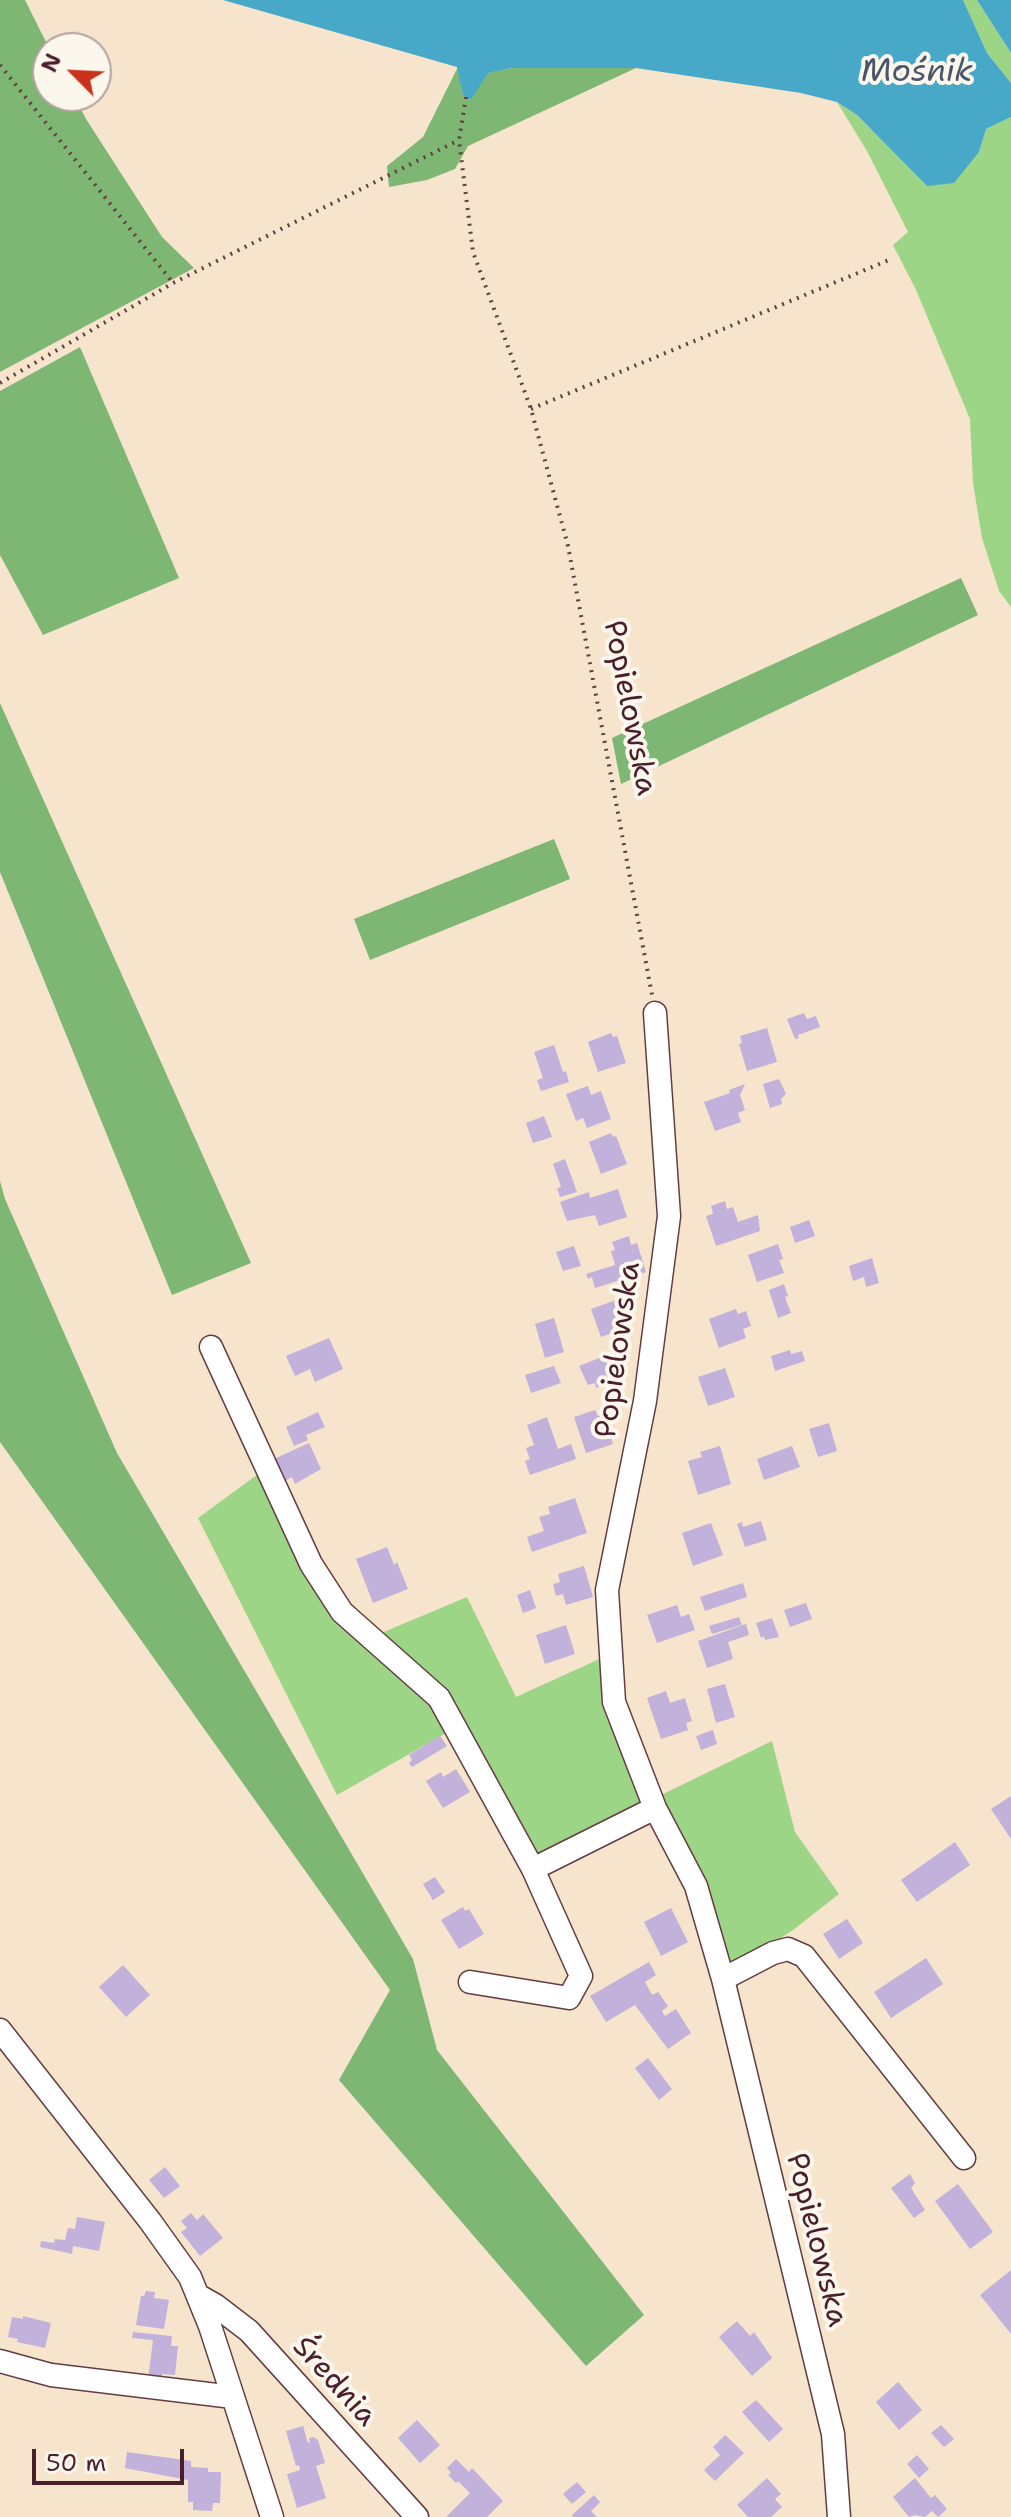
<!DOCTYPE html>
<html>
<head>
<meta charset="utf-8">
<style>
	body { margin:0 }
	#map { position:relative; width:1011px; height:2517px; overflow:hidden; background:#f6e4cc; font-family:"Shantell Sans",sans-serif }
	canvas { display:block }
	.north { position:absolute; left:32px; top:32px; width:80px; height:80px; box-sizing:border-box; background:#fbf7ec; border:2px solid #b4a19f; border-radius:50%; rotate:294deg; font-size:22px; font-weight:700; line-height:32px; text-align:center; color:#4a1f2b }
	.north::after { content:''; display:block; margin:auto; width:28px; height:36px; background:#c8321e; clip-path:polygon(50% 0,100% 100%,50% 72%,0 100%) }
	.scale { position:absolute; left:32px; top:2449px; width:152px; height:36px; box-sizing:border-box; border:4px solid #4a1f2b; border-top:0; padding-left:10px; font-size:24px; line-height:28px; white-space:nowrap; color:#4a1f2b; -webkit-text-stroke:6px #fbf7ec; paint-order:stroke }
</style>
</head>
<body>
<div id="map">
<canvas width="1011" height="2517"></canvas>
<div class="north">N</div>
<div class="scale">50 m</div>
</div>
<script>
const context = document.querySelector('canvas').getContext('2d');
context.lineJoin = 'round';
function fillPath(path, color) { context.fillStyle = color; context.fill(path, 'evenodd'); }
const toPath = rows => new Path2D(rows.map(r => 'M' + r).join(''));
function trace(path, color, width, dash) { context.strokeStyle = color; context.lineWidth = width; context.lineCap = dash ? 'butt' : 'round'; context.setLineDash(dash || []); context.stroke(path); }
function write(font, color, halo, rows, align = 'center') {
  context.font = font + ' "Shantell Sans",sans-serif'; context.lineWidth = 8; context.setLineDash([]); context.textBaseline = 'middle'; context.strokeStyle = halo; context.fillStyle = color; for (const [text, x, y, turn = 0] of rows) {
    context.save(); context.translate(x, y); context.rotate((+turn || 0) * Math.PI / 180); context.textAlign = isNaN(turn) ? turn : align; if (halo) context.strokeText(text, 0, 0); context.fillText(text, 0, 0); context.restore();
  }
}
const green = toPath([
	[963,0,977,0,1011,53,1011,83,987,53],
	[837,102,857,115,927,186,979,152,986,129,1011,117,1011,607,999,591,982,538,973,483,970,419,916,290,893,245,908,232,867,151],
	[261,1472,318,1593,419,1690,448,1732,337,1795,198,1518],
	[467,1597,516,1697,606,1656,602,1692,644,1804,535,1854,429,1680,379,1634],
	[772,1741,795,1832,839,1894,793,1930,748,1959,728,1966,706,1890,680,1829,661,1795]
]);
const forest = toPath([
	[0,0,25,0,49,48,48,96,74,96,86,119,162,237,194,268,0,372],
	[458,67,463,95,471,100,487,73,513,68,636,68,468,146,455,169,427,180,389,187,387,166,423,137],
	[80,347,179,578,43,635,0,555,0,391],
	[961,578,978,615,621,784,612,738],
	[0,703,251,1263,172,1295,0,872],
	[554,839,570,879,370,960,354,919],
	[0,1181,5,1199,117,1453,413,1959,437,2050,644,2315,586,2366,339,2080,390,1990,0,1442]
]);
const water = toPath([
	[223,0,963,0,987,53,1011,83,1011,117,986,129,979,152,954,183,927,186,857,115,837,102,801,93,636,68,513,68,488,73,471,100,463,95,457,67],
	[977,0,1011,0,1011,53]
]);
const building = toPath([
	[804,1013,807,1019,816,1016,820,1027,798,1035,799,1038,795,1039,787,1019],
	[767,1028,777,1062,747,1071,739,1044,742,1043,740,1036],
	[611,1033,613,1037,617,1036,626,1063,598,1072,588,1042],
	[554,1045,563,1072,566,1071,569,1082,541,1091,537,1080,543,1078,534,1052],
	[779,1079,786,1094,781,1099,782,1104,770,1108,763,1084],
	[745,1084,740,1095,745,1110,738,1113,741,1122,715,1131,704,1102,730,1093,729,1090],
	[588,1086,591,1095,601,1091,611,1119,587,1128,583,1118,576,1121,566,1094],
	[544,1116,552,1137,533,1143,526,1123],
	[611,1133,613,1137,616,1136,627,1164,601,1174,589,1142],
	[565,1159,577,1192,560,1197,557,1188,561,1187,553,1164],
	[618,1189,627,1217,599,1226,595,1215,567,1221,560,1202,589,1192,590,1198],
	[725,1201,727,1209,733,1207,738,1222,758,1215,760,1231,716,1246,706,1216,713,1214,711,1206],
	[809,1220,815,1236,795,1243,790,1227],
	[629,1236,631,1245,637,1243,646,1272,595,1288,592,1277,588,1279,586,1274,615,1265,611,1251,615,1250,612,1242],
	[778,1244,783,1259,779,1260,784,1273,757,1282,748,1255],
	[574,1246,581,1266,563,1271,556,1252],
	[872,1258,879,1283,866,1287,864,1277,853,1281,849,1266],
	[784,1284,788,1296,785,1297,791,1313,778,1318,769,1290],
	[616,1300,626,1328,601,1337,591,1309],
	[736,1309,738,1314,746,1311,751,1326,743,1329,746,1338,719,1348,709,1319],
	[554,1318,564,1352,545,1358,535,1324],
	[329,1338,343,1369,315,1382,310,1369,295,1376,286,1356],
	[790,1350,791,1354,802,1351,805,1361,775,1371,771,1356],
	[612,1353,621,1379,596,1388,595,1383,588,1385,579,1366],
	[554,1366,561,1383,531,1393,525,1375],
	[725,1368,735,1397,708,1406,698,1377],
	[595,1410,598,1416,603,1414,613,1444,586,1453,574,1417],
	[318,1412,325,1427,306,1435,308,1440,294,1446,286,1427],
	[547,1417,558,1449,571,1444,576,1459,530,1475,525,1461,530,1459,526,1448,534,1445,527,1425],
	[829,1423,837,1451,818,1457,809,1429],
	[309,1443,321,1469,295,1484,292,1477,285,1481,274,1459],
	[720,1446,731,1484,698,1495,688,1461,702,1457,700,1452],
	[792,1446,800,1467,764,1480,757,1459],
	[575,1498,587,1533,532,1552,527,1537,544,1531,539,1517,550,1514,548,1507],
	[761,1521,767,1540,745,1547,737,1524,742,1522,743,1527],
	[711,1523,723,1555,693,1566,682,1533],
	[387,1547,394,1565,397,1562,408,1589,373,1603,356,1559],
	[584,1566,593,1597,566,1605,563,1594,556,1596,553,1584,560,1582,558,1574],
	[743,1583,747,1597,705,1611,700,1597],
	[530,1590,536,1608,523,1613,517,1595],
	[806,1603,812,1619,790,1627,784,1610],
	[677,1605,681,1617,689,1614,695,1630,657,1643,647,1615],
	[739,1617,742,1625,712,1634,709,1626],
	[772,1618,779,1637,765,1640,764,1636,761,1638,756,1623],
	[746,1624,749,1635,728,1642,733,1659,707,1668,698,1641],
	[566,1625,575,1654,545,1664,536,1635],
	[725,1684,735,1717,716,1723,707,1689],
	[666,1691,670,1703,685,1698,692,1721,686,1723,688,1730,661,1739,647,1698],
	[713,1730,717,1744,701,1750,696,1736],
	[440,1736,447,1746,412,1767,409,1763,412,1760,409,1755],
	[456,1769,470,1792,443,1808,426,1781,441,1772,443,1777],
	[1011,1796,1011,1839,991,1809],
	[955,1842,970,1865,917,1902,901,1880],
	[435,1877,445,1892,433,1900,423,1884],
	[463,1907,465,1911,469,1909,484,1934,459,1949,441,1920],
	[671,1908,688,1942,661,1956,644,1922],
	[847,1919,863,1943,839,1959,823,1934],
	[926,1958,943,1984,891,2018,874,1992],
	[649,1962,656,1975,645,1982,652,1995,658,1992,668,2006,662,2011,665,2016,676,2009,691,2033,668,2049,635,2005,606,2022,590,1996],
	[123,1965,150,1995,126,2017,99,1987],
	[648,2058,672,2089,659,2100,635,2068],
	[165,2167,180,2186,164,2198,149,2180],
	[910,2174,915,2183,911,2188,925,2210,914,2218,891,2188],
	[958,2184,993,2232,970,2249,935,2201],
	[191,2213,197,2220,203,2214,223,2238,200,2256,181,2232,187,2228,181,2221],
	[77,2217,105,2222,99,2251,73,2246,72,2254,40,2247,41,2241,54,2243,55,2239,65,2240,68,2228,75,2229],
	[1011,2270,1011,2334,980,2295],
	[146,2291,155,2292,154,2298,169,2300,164,2329,136,2325,141,2296,144,2296],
	[23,2316,51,2323,45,2348,17,2342,18,2339,8,2337,12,2317,23,2319],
	[737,2321,750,2336,754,2332,772,2358,752,2376,719,2337],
	[133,2332,172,2336,171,2346,178,2346,175,2375,162,2374,161,2380,148,2379,153,2340,132,2338],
	[898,2382,922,2410,899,2430,876,2402],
	[756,2400,783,2429,769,2442,742,2412],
	[417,2420,440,2445,420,2463,398,2438],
	[941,2425,954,2439,944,2447,931,2433],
	[303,2426,308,2443,310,2442,309,2438,314,2437,318,2440,325,2463,316,2466,326,2498,297,2508,287,2474,300,2470,299,2465,296,2466,286,2431],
	[725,2435,744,2453,715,2481,704,2470,720,2455,713,2447],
	[127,2452,191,2461,191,2467,208,2468,208,2472,221,2472,220,2503,213,2503,212,2511,193,2510,193,2502,188,2502,188,2480,125,2468],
	[917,2455,929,2469,919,2478,907,2464],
	[456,2459,469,2472,472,2468,503,2501,487,2517,446,2517,470,2493,458,2481,456,2483,448,2475,451,2473,447,2468],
	[767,2478,781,2494,775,2499,782,2507,771,2517,748,2517,737,2505],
	[915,2478,931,2498,935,2495,947,2509,938,2517,932,2511,925,2517,915,2515,909,2517,893,2497],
	[577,2482,586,2492,572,2504,563,2494],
	[594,2495,600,2502,591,2511,597,2517,573,2517,572,2515]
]);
const path = toPath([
	[0,65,173,283],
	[466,97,459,140,473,252,531,409,568,546,652,995],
	[0,383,173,283,459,140],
	[531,409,889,260]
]);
const minor = toPath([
	[655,1013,669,1216,645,1401,607,1590,614,1702,655,1808,696,1886,723,1979,833,2434,839,2517],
	[211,1347,311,1564,342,1612,439,1698,533,1869,581,1976,569,1998,470,1982],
	[533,1869,655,1808],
	[723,1979,773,1953,788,1949,804,1956,964,2158],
	[0,2030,150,2221,190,2277,210,2326,272,2517],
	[199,2296,215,2305,249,2331,417,2517],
	[0,2361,51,2375,233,2397]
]);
const streetNames = [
	["Popielowska",629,708,79],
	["Popielowska",619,1350,-82],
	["Popielowska",816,2240,76],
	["Średnia",334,2382,48]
];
const waterNames = [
	["Mośnik",917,73]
];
fillPath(green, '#9dd587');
fillPath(forest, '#7eb674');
fillPath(water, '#48a8c7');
fillPath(building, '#c1b1db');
trace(minor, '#643d43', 25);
trace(path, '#643d43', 4, [2, 6]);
trace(minor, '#fff', 22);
write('30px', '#4a1f2b', '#fbf7ec', streetNames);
write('italic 32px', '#495669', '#fbf7ec', waterNames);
</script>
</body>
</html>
